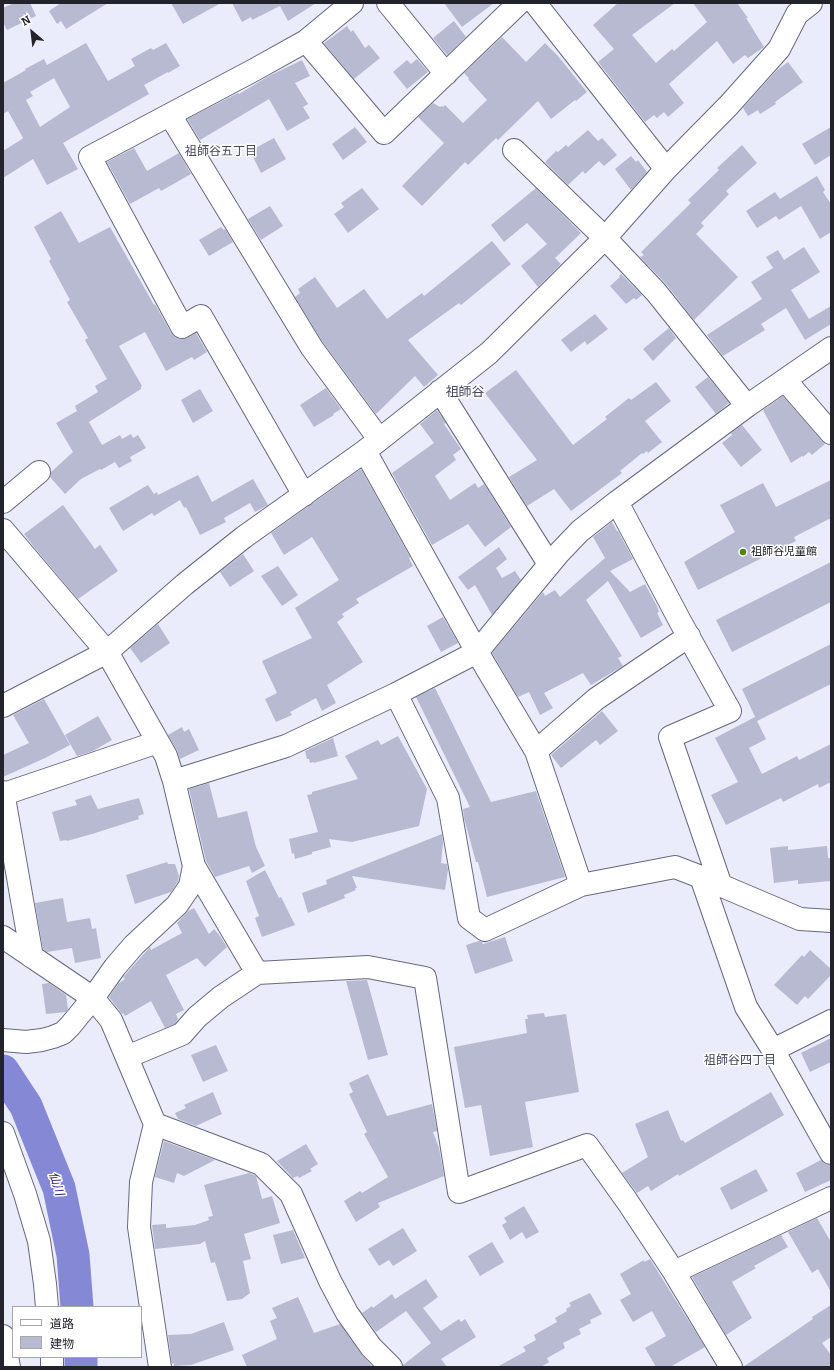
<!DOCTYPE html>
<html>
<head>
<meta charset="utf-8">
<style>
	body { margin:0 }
	#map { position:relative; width:834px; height:1370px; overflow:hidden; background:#eaecfb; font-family:Bitter,"Noto Sans JP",serif }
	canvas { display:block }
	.frame { position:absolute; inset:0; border:4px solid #23232c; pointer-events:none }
	.legend { position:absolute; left:12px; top:1306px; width:130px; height:52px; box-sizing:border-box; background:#fff; border:1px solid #a7a7ab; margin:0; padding:5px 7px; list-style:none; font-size:12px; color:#23232c }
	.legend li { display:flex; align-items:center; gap:8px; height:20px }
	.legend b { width:20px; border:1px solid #a7a7ab }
	.north { position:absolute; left:12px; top:12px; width:40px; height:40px; -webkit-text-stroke:3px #fff; paint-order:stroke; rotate:332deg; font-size:11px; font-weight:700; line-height:16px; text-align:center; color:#23232c }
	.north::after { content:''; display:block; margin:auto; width:14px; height:18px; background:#23232c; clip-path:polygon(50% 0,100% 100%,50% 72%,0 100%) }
</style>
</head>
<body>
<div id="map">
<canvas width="834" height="1370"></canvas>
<div class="frame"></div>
<ul class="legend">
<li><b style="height:5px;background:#fff"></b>道路</li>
<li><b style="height:11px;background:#b7bad1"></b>建物</li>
</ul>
<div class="north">N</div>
</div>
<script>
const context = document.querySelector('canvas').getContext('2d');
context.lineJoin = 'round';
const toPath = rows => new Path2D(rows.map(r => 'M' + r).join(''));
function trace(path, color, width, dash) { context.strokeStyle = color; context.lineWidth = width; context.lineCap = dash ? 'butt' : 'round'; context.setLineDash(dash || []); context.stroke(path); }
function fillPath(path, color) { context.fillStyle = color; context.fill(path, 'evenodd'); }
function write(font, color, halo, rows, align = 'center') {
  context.font = font + ' Bitter,"Noto Sans JP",serif'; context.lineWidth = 3; context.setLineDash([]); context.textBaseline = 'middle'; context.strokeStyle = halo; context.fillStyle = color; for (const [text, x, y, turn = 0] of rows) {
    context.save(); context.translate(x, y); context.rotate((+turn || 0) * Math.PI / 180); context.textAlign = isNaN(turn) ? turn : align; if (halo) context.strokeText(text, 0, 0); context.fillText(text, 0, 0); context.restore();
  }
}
const river = toPath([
	[3,1071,26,1106,59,1188,73,1255,77,1307],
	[81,1357,81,1367]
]);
const building = toPath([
	[14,3,30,3,36,16,7,30,3,22,3,8],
	[61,3,108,3,66,29,61,21,57,24,49,11],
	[171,3,221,3,183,24],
	[232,3,316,3,288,21,280,6,252,20,251,17,242,22],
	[444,3,494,3,462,27],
	[618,3,675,3,632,35,656,63,672,49,674,51,707,22,693,3,737,3,748,18,746,18,764,47,748,58,745,55,733,64,717,41,669,84,684,103,668,117,664,112,657,118,654,115,645,122,598,62,614,49,593,25],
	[454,21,466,37,447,55,433,38],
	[347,26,351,32,353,30,365,48,369,45,380,58,354,79,324,43],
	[502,37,526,62,545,43,558,56,587,92,576,101,575,100,551,119,538,101,498,140,496,138,468,165,465,162,422,206,402,186,444,143,418,117,433,103,440,107,442,106,443,107,445,105,463,123,487,100,468,79,469,78,464,73],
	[86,43,108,81,135,66,131,59,151,48,153,50,166,43,180,66,168,73,168,72,144,85,149,94,63,143,78,169,47,185,33,159,3,178,3,151,22,139,23,138,8,111,3,114,3,83,26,70,25,69,44,59,47,65],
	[54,78,70,107,40,127,26,100,33,96,30,92],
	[417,59,428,72,407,89,393,72,407,60,411,64],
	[302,60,310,76,295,83,308,104,303,107,310,118,287,131,269,99,200,140,187,119,238,93,239,94,269,76],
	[788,62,803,82,775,102,776,104,760,114,758,110,748,116,743,108,777,70],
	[355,127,367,142,343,160,332,144],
	[831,127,831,155,815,165,802,144],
	[588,130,598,141,602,138,617,155,604,166,599,161,585,174,583,171,568,185,545,162,556,151,558,152,566,145,568,147],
	[274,138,286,159,261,173,250,151],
	[742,145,757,163,726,191,729,194,701,223,704,226,696,234,738,277,694,320,666,284,640,257,644,255,641,252,691,203,688,200,719,170,717,168],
	[134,148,147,171,179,153,191,174,161,191,159,188,130,204,107,162],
	[631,156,636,162,638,160,647,172,631,190,615,169],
	[817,176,825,190,823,192,831,204,831,232,820,239,801,206,779,220,776,216,757,228,746,211,775,192,780,199],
	[362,188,379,209,348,233,334,214,344,207,341,203],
	[536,188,581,233,555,258,561,264,538,287,521,266,547,244,527,223,504,242,491,225],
	[270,206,283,226,261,240,248,219],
	[61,211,79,243,110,227,154,305,155,304,171,333,176,338,182,339,188,338,196,333,207,352,194,360,192,357,166,371,145,332,119,346,142,386,141,387,141,389,89,422,102,445,120,435,122,439,131,434,133,438,138,435,146,448,130,457,132,461,119,468,115,462,101,470,100,469,81,479,65,494,50,477,51,472,73,452,56,423,77,411,75,406,98,392,95,386,107,379,85,340,88,338,67,302,70,300,49,261,51,259,34,227],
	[221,227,224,230,225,229,233,242,209,256,199,240],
	[492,241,511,264,461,305,459,303,408,340,438,375,424,387,415,376,376,414,322,341,295,297,300,293,298,289,315,277,337,308,364,289,387,319,422,293,424,296],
	[804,247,820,272,791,290,809,319,831,306,831,324,805,340,786,308,761,324,765,330,723,356,707,335,762,299,751,282,773,268,766,257,778,250,784,260],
	[621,274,642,295,636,300,634,298,626,304,610,286,620,277,619,276],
	[595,314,608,329,587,345,585,341,571,352,561,340],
	[669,328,676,338,653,361,643,349],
	[516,370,573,445,607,419,605,417,629,398,631,400,656,382,671,401,645,421,662,442,648,453,647,451,643,454,642,453,620,471,622,473,571,511,554,489,527,506,509,477,537,460,485,393],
	[708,377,729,403,716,414,695,387],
	[326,388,341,409,333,414,334,415,314,427,300,405],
	[200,389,213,411,193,423,181,400],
	[783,396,822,441,825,444,812,455,809,452,803,457,802,456,791,463,763,410],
	[437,410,446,423,444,424,461,449,453,455,456,460,435,476,450,500,475,483,478,488,484,484,511,527,485,547,468,524,432,545,392,473,434,443,420,424],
	[742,425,762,450,741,467,722,443,732,435,731,433],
	[361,469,410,557,409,558,413,566,356,599,359,603,342,614,344,617,337,622,363,662,327,685,336,703,322,711,316,698,290,712,292,715,276,722,265,699,277,693,262,661,312,638,295,608,339,580,312,537,284,555,271,533],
	[198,475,212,502,253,479,268,505,255,512,250,503,224,518,226,522,200,535,186,507,184,508,180,500,154,516,152,513,123,531,109,508,148,485,154,494,157,492,158,495],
	[831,480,831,518,794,537,796,541,698,590,684,562,735,532,720,505,763,483,776,507],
	[63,505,95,549,100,545,118,571,78,599,34,547,24,534],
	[612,522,617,531,618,531,633,559,610,571,630,592,645,584,657,606,659,612,657,613,663,625,641,638,608,581,586,600,622,656,618,658,623,666,591,685,583,673,544,693,553,708,540,715,529,692,518,697,492,653,543,592,545,596,555,590,560,597,605,558,593,537],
	[499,547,507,559,496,568,502,578,515,571,521,580,492,615,475,585,468,590,458,577],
	[243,554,254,571,230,587,220,572],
	[831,562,831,602,732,652,716,620],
	[278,566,298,595,282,606,261,576],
	[443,617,458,643,441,652,427,626],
	[158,624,170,643,141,663,130,648],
	[831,644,831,684,757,721,742,689],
	[435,688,491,802,536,791,565,877,487,897,478,862,476,862,464,818,463,809,470,807,416,697],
	[44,699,70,745,45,758,3,777,3,755,29,743,13,715],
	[602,711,618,731,600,745,596,740,561,768,551,755],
	[98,716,112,740,93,751,77,756,65,735],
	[755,717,766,739,749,748,762,774,797,756,799,760,831,744,831,782,819,788,818,784,783,802,781,798,726,825,711,795,738,782,715,738],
	[182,727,184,732,189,729,199,750,180,759,177,750,168,735],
	[398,736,427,789,419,826,352,842,329,839,331,847,312,852,312,854,295,859,294,853,292,854,289,839,318,832,307,795,312,794,312,792,358,779,345,756,378,740,381,745],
	[333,738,338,756,314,763,314,762,310,763,309,759,307,759,305,751],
	[209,783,218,818,247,811,256,847,265,866,252,873,249,866,215,877,206,861,189,789],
	[91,795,98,809,139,798,144,814,138,816,139,819,92,834,67,841,66,840,60,841,52,812,77,805,75,800],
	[442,834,443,843,441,863,447,864,448,870,445,890,352,876,357,888,355,888,356,890,344,895,345,898,308,913,302,893,327,884,326,880],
	[788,846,788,850,827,846,828,858,831,858,831,881,798,884,798,880,774,883,770,848],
	[167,862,168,864,175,864,179,876,178,881,171,892,135,904,126,875],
	[265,870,279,898,281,897,295,925,262,937,255,918,259,916,246,881],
	[63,898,67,922,90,918,92,929,96,928,101,958,75,963,72,948,47,952,43,949,35,903],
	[194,908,209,934,214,929,220,936,227,947,205,967,197,958,166,975,184,1010,176,1014,178,1019,175,1024,165,1028,151,1001,125,1016,123,1013,122,1014,109,997,119,983,125,979,123,977,125,975,150,947,151,950,182,933,177,923,188,911],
	[505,937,513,961,475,974,466,945,479,941,482,942,483,944],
	[810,950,831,969,831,975,808,999,805,996,797,1005,774,985,802,955,804,957],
	[367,980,388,1055,368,1060,346,981],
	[49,983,66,995,68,1009,66,1012,46,1014,42,984],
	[544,1013,545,1017,566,1014,579,1092,525,1102,533,1147,490,1156,481,1105,465,1108,454,1047,527,1033,525,1019,528,1019,527,1015],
	[831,1038,831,1062,810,1072,801,1053],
	[216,1045,228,1071,203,1082,191,1055],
	[368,1074,387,1116,432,1104,437,1131,433,1132,439,1148,444,1176,378,1203,380,1207,356,1222,344,1201,360,1191,362,1193,388,1177,364,1134,367,1132,349,1094,353,1092,349,1083],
	[213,1092,222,1114,196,1126,178,1119,175,1113,186,1108,184,1105],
	[771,1092,784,1115,679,1176,678,1174,651,1191,648,1186,637,1193,622,1173,648,1157,635,1124,668,1110,681,1141,683,1140,685,1143],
	[164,1141,215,1160,184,1176,177,1173,174,1183,155,1177],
	[306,1144,318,1164,310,1169,312,1171,299,1178,298,1176,293,1178,277,1161],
	[821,1160,825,1164,831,1165,831,1180,805,1192,796,1173],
	[756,1169,768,1191,731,1210,720,1188],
	[249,1173,256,1176,262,1199,272,1196,280,1223,244,1234,251,1259,243,1261,250,1293,242,1299,227,1301,215,1262,211,1263,205,1241,200,1244,155,1249,152,1225,166,1224,166,1228,195,1225,209,1220,208,1217,213,1216,204,1185],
	[524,1206,539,1232,526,1239,522,1232,510,1240,502,1225,507,1222,504,1218],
	[817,1218,831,1242,831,1292,818,1269,812,1273,788,1232],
	[403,1228,417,1251,393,1266,389,1260,379,1266,368,1249],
	[293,1230,305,1258,281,1264,273,1235],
	[781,1235,788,1247,754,1266,756,1268,732,1282,752,1318,726,1335,692,1277],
	[492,1242,504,1262,480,1276,468,1256],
	[650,1259,705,1347,670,1367,656,1367,645,1348,666,1336,652,1311,633,1322,620,1300,631,1294,620,1274,644,1260,644,1262],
	[426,1279,438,1297,423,1308,441,1331,459,1319,461,1322,465,1319,476,1337,441,1359,447,1367,403,1367,403,1365,431,1343,406,1311,376,1332,362,1313,372,1306,373,1308,392,1294,395,1299],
	[590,1293,602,1314,590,1320,591,1323,579,1329,581,1334,563,1343,565,1348,547,1358,549,1362,541,1367,497,1367,526,1351,523,1347,536,1340,534,1335,557,1322,555,1318,567,1311,566,1309,571,1306,569,1303],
	[298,1297,314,1333,340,1324,361,1354,373,1367,247,1367,242,1355,277,1339,270,1321,277,1318,272,1308],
	[831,1305,831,1337,822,1343,831,1355,831,1367,743,1367,813,1319,812,1317],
	[224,1322,234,1350,191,1365,174,1366,174,1363,172,1364,168,1335,191,1334]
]);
const minor = toPath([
	[388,3,446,74],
	[535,3,666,169],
	[306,41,384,133,519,3],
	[170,115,312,348,379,439],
	[514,150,605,238,656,292,747,406],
	[785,380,831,433],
	[440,391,549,564],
	[365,451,477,652,536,751,581,885],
	[304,495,201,316,182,327,90,157,254,70,306,41,352,3],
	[3,502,39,472],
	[617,502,680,621,730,711,670,737,721,886],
	[3,530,107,652,166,756,174,781,194,866,190,886,177,905,134,945,115,967,93,998,70,1026,63,1033,53,1037,42,1040,26,1042,3,1040],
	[396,694,448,798,469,918,485,930,581,885,675,867,701,877,800,919,831,921],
	[3,706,107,652,185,584,244,537,365,451,489,353,605,238,666,169,729,105,779,49,797,14,811,3],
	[536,751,596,699,689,636],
	[174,781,286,746,396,694,477,652,558,554,580,531,617,502,747,406,831,348],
	[3,792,32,957],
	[4,794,158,742],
	[194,866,257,973],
	[701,877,746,1007,773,1050,831,1153],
	[3,937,93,998,111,1020,155,1124,141,1182,139,1227,160,1367],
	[773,1050,831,1021],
	[127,1057,182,1034,197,1017,221,997,257,973,368,967,425,978,459,1192,587,1145,627,1201,674,1272,731,1367],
	[155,1124,261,1164,291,1194,330,1281,347,1313,371,1347,391,1367],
	[3,1133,25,1194,39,1241,45,1284,47,1307],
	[674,1272,831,1198],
	[3,1336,9,1367],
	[52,1357,52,1367]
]);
const markers = [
	[743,552,4,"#548210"]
];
const poiNames = [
	["祖師谷児童館",751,552]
];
const neighbourhoodNames = [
	["祖師谷五丁目",221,152],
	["祖師谷四丁目",740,1061]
];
const waterNames = [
	["仙川",56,1184,72]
];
const quarterNames = [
	["祖師谷",465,392]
];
trace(river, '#8589d5', 33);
fillPath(building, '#b7bad1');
trace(minor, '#66687e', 24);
trace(minor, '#fff', 22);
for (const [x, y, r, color] of markers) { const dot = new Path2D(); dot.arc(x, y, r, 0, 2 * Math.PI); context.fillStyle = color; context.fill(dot); trace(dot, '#fff', 1.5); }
write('11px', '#23232c', '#fff', poiNames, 'left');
write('12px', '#44465a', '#fff', neighbourhoodNames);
write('italic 12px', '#2e247d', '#fff', waterNames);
write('13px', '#44465a', '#fff', quarterNames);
</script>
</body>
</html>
